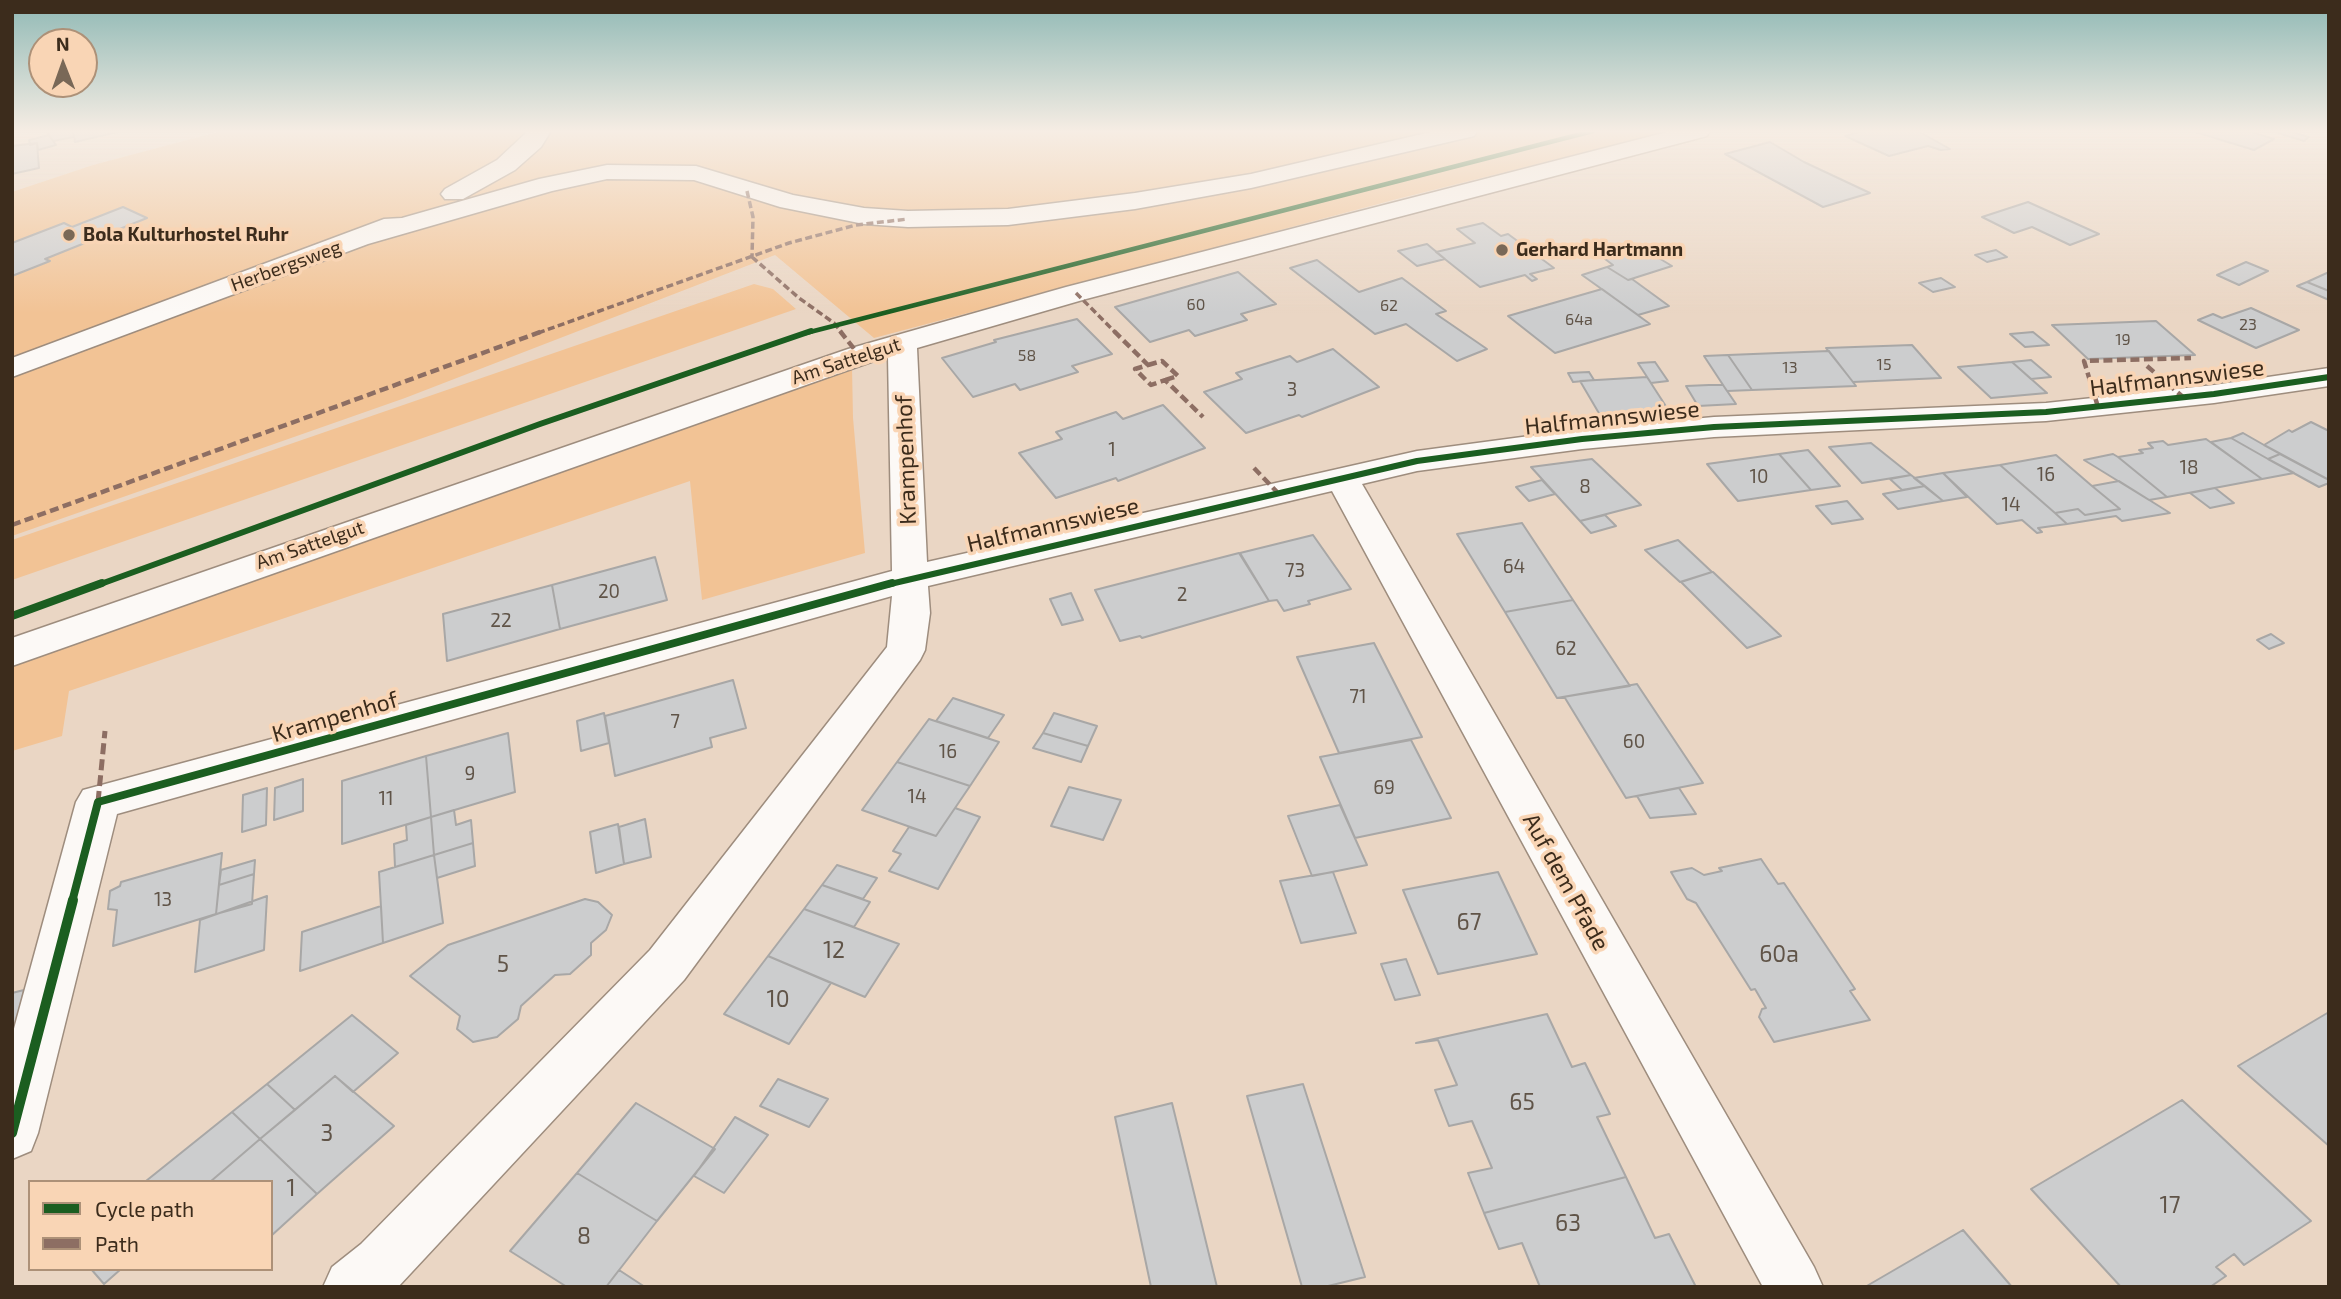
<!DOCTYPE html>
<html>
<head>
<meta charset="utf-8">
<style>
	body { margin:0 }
	#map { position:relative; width:2341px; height:1299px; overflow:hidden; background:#ead6c4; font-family:"Exo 2",sans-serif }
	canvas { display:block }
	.frame { position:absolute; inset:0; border:14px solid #3c2c1c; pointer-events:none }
	.legend { position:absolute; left:28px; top:1180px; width:245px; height:91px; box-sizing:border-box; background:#f9d5b5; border:2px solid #ad9178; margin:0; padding:9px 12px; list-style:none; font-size:21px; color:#3c2c1c }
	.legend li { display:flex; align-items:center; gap:14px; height:35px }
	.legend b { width:35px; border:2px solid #ad9178 }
	.north { position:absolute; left:28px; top:28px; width:70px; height:70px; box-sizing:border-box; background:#f9d5b5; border:2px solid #ad9178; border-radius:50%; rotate:359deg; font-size:19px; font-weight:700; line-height:28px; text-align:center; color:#3c2c1c }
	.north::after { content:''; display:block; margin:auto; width:24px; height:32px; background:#796857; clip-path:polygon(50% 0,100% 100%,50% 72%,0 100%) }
</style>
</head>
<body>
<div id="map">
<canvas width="2341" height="1299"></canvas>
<div class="frame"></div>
<ul class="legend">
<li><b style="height:9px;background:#1b5e20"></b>Cycle path</li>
<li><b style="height:9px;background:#8d6e63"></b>Path</li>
</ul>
<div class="north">N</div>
</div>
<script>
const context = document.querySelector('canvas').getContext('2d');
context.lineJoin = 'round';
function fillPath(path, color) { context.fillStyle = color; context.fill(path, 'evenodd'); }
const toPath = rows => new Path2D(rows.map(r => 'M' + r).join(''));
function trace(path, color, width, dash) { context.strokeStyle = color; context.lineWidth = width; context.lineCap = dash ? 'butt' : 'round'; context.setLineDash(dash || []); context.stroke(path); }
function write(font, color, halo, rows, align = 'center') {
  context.font = font + ' "Exo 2",sans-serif'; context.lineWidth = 7; context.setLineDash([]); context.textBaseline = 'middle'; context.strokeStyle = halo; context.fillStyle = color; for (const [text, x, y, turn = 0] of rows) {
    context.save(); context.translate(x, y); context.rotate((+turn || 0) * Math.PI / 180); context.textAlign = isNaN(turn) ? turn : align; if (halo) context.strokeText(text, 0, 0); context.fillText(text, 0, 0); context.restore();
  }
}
const green = toPath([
	[221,131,1671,131,1397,199,874,338,775,255,405,398,12,536,12,192,93,165],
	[754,284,773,289,796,309,12,580,12,540],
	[852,367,853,418,865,553,702,600,690,481,69,691,62,736,12,751,12,664]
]);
const building = toPath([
	[56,131,73,131,74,137,53,141,47,133,56,131],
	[73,131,118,131,118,132,75,142,73,131],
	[1863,131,1918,131,1950,149,1941,150,1928,146,1889,156,1845,136,1863,131],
	[2249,131,2274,139,2254,150,2195,132,2249,131],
	[2281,131,2289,131,2309,137,2304,141,2278,133,2281,131],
	[49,135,56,145,38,150,37,143,30,145,29,140,49,135],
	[1770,142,1804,162,1870,193,1823,207,1725,154,1770,142],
	[37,143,39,168,12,174,12,146,37,143],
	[2028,202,2099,234,2070,245,2032,227,2014,233,1982,217,2028,202],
	[123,207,147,218,45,259,50,261,12,276,12,243,64,223,72,227,123,207],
	[1483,223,1501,236,1508,234,1554,268,1530,274,1537,279,1532,281,1525,275,1480,287,1436,252,1475,243,1457,229,1483,223],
	[1427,244,1445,259,1417,266,1398,251,1427,244],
	[1642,248,1672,266,1628,280,1607,267,1613,265,1605,259,1642,248],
	[1996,250,2007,257,1987,262,1975,255,1996,250],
	[1317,260,1359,292,1402,278,1446,311,1436,314,1487,349,1457,361,1406,324,1375,334,1290,268,1317,260],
	[2246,262,2268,271,2239,285,2217,275,2246,262],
	[1607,267,1628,280,1632,279,1669,306,1638,315,1582,275,1607,267],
	[1238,272,1276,304,1241,314,1247,320,1195,336,1189,330,1150,342,1115,307,1238,272],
	[2329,272,2329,291,2307,282,2329,272],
	[1941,278,1955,287,1933,292,1919,283,1941,278],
	[2307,282,2329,291,2329,300,2297,286,2307,282],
	[1602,289,1650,324,1555,353,1508,316,1602,289],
	[2251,308,2299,330,2256,348,2198,320,2213,314,2222,318,2251,308],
	[1077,319,1112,354,1072,366,1078,372,1020,390,1015,384,973,397,942,358,996,342,994,340,1077,319],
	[2156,321,2195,355,2088,359,2052,325,2156,321],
	[2033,332,2049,345,2025,347,2010,334,2033,332],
	[1912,345,1941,378,1853,382,1826,348,1912,345],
	[1333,349,1379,387,1302,417,1299,415,1246,433,1204,392,1242,379,1236,373,1290,356,1297,362,1333,349],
	[1829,351,1856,386,1752,390,1728,355,1829,351],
	[1728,355,1752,390,1727,391,1704,356,1728,355],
	[2031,360,2051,377,2031,379,2012,362,2031,360],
	[1655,362,1668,381,1651,383,1638,363,1655,362],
	[2012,362,2047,393,1991,398,1958,367,2012,362],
	[1589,372,1594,380,1573,382,1568,373,1589,372],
	[1647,377,1669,411,1600,415,1580,381,1647,377],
	[1709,385,1723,385,1736,404,1698,406,1686,386,1709,385],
	[1163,405,1205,448,1118,481,1116,478,1056,498,1019,453,1062,439,1056,432,1116,412,1123,419,1163,405],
	[2311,422,2329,431,2329,480,2264,445,2289,430,2292,432,2311,422],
	[2243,433,2264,445,2280,454,2268,459,2231,438,2243,433],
	[2231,438,2268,459,2294,473,2262,479,2211,442,2231,438],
	[2206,439,2262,479,2167,497,2118,457,2143,453,2139,450,2153,448,2148,443,2163,441,2168,445,2206,439],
	[1871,443,1911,475,1862,483,1829,447,1871,443],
	[1808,450,1840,486,1811,490,1779,454,1808,450],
	[1779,454,1811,490,1738,501,1707,464,1779,454],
	[2113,454,2118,457,2167,497,2149,500,2084,460,2113,454],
	[2280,454,2329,480,2329,483,2319,487,2268,459,2280,454],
	[2056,455,2092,486,2120,509,2085,515,2078,509,2055,513,2000,465,2056,455],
	[1592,459,1641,505,1580,521,1531,467,1592,459],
	[2000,465,2055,513,2067,524,2038,528,2042,532,2037,533,2022,520,1997,524,1943,473,2000,465],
	[1943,473,1967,497,1943,501,1914,478,1943,473],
	[1911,475,1925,486,1902,490,1890,479,1911,475],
	[1542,480,1555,494,1529,501,1516,487,1542,480],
	[2119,481,2170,513,2122,521,2116,516,2067,524,2055,513,2078,509,2085,515,2120,509,2092,486,2119,481],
	[1925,486,1943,501,1898,509,1883,494,1925,486],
	[2215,488,2234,503,2210,508,2190,493,2215,488],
	[1847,501,1863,519,1832,524,1816,506,1847,501],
	[1605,515,1616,526,1591,533,1580,521,1605,515],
	[1522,523,1573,600,1505,612,1457,534,1522,523],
	[1313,535,1351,589,1308,601,1310,604,1284,611,1277,600,1269,601,1240,553,1313,535],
	[1678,540,1712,572,1680,582,1645,550,1678,540],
	[1239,553,1269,601,1142,638,1140,636,1120,641,1095,590,1239,553],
	[655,557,667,600,560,629,552,585,655,557],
	[1712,572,1713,572,1781,636,1747,648,1681,582,1712,572],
	[552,585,560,629,447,661,443,614,552,585],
	[1071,593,1083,620,1062,625,1050,599,1071,593],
	[1573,600,1630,686,1557,698,1505,612,1573,600],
	[2271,634,2284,643,2269,649,2257,640,2271,634],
	[1374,643,1422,737,1339,753,1297,657,1374,643],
	[733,680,746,728,710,738,712,747,615,776,605,716,733,680],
	[1637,684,1703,783,1626,798,1565,698,1557,698,1637,684],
	[953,698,1004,715,988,738,936,721,953,698],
	[604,713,609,743,581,751,577,721,604,713],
	[1054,713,1097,726,1088,746,1043,733,1054,713],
	[929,719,999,742,970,786,897,762,929,719],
	[508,733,515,792,431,817,426,756,508,733],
	[1043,733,1088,746,1081,762,1033,748,1043,733],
	[1411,740,1451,818,1355,838,1320,757,1411,740],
	[426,756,431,817,342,844,342,781,426,756],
	[897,762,970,786,936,836,862,810,897,762],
	[303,779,303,811,274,820,275,788,303,779],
	[1069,787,1121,800,1103,840,1051,826,1069,787],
	[267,788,266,825,242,832,243,795,267,788],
	[1679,788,1696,814,1650,818,1637,796,1679,788],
	[1340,805,1367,865,1312,876,1288,816,1340,805],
	[955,808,980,817,938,889,889,871,901,854,893,851,909,827,936,836,955,808],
	[454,810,456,825,471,820,473,843,434,855,431,817,454,810],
	[431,817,434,855,395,867,394,844,407,840,406,825,431,817],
	[645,819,651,857,624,864,619,827,645,819],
	[618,824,624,864,596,873,590,832,618,824],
	[473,843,475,866,437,878,434,855,473,843],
	[222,853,216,914,113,946,117,910,108,909,110,891,120,886,121,882,222,853],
	[434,855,443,923,383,943,379,872,434,855],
	[1761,859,1778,884,1784,883,1855,989,1850,991,1870,1020,1774,1042,1759,1017,1762,1009,1766,1008,1755,989,1751,990,1696,903,1687,899,1671,872,1692,868,1704,875,1722,871,1719,868,1761,859],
	[255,860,254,874,219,885,221,870,255,860],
	[837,865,877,878,863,899,822,885,837,865],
	[1333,872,1356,933,1301,943,1280,881,1333,872],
	[1498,872,1537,954,1438,974,1403,890,1498,872],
	[254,874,252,904,216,914,219,885,254,874],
	[822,885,870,902,854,927,804,909,822,885],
	[267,896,264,950,195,972,200,920,267,896],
	[585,899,598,902,612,915,606,930,591,943,591,955,570,974,555,975,521,1006,518,1019,497,1037,473,1042,457,1029,460,1016,410,976,448,945,585,899],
	[381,906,383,943,300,971,302,932,381,906],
	[804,909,899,944,865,997,768,956,804,909],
	[768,956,831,983,789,1044,724,1014,768,956],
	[1406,959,1420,995,1395,1000,1381,964,1406,959],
	[24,990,12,1042,12,993,24,990],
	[2329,1012,2329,1146,2238,1066,2329,1012],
	[1547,1014,1572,1067,1585,1063,1610,1114,1597,1117,1626,1177,1484,1213,1468,1173,1492,1168,1472,1121,1449,1126,1435,1090,1457,1085,1438,1040,1416,1043,1547,1014],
	[352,1015,398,1053,353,1092,335,1076,295,1110,267,1084,352,1015],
	[335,1076,394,1126,317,1194,260,1139,335,1076],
	[778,1079,828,1099,809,1127,760,1106,778,1079],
	[267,1084,295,1110,260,1139,232,1112,267,1084],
	[1303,1084,1365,1277,1324,1287,1302,1287,1247,1096,1303,1084],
	[2182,1100,2311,1221,2244,1265,2234,1254,2216,1267,2226,1276,2210,1287,2121,1287,2031,1189,2182,1100],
	[636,1103,715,1149,657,1221,577,1173,636,1103],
	[1172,1103,1217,1287,1151,1287,1115,1117,1172,1103],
	[232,1112,260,1139,210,1182,146,1181,232,1112],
	[735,1117,768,1135,724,1193,694,1176,735,1117],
	[260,1139,317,1194,271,1236,271,1182,210,1182,260,1139],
	[577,1173,657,1221,606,1287,567,1287,510,1251,577,1173],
	[1626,1177,1655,1238,1669,1234,1696,1287,1540,1287,1522,1243,1499,1249,1484,1213,1626,1177],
	[1963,1230,2012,1287,1865,1287,1963,1230],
	[91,1269,121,1269,104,1284,91,1269],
	[619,1270,645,1287,606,1287,619,1270]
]);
const street = toPath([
	[528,131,551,131,541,147,515,170,463,199,445,199,441,194,445,189,497,160,528,131],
	[1435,131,1477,131,1474,136,1251,188,1135,209,1008,225,908,227,864,224,780,207,694,180,607,179,552,191,368,244,12,377,12,358,384,219,402,218,539,179,607,165,696,166,793,195,864,208,908,211,1008,209,1135,193,1251,174,1435,131],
	[1671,131,1710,131,1707,136,1086,299,917,348,927,562,1417,451,1582,429,1714,417,2046,403,2214,385,2329,368,2329,386,2214,403,2046,421,1714,437,1582,449,1417,471,1362,484,1814,1267,1823,1287,1763,1287,1332,491,928,586,930,613,925,650,920,660,684,980,398,1287,323,1287,332,1267,361,1244,650,950,887,647,892,596,117,814,38,1133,31,1151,12,1159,12,1036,76,802,83,790,892,571,888,356,12,666,12,638,848,349,1066,287,1671,131]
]);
const quietFar2 = toPath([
	[747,191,753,217,752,257],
	[752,257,799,298,834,323,842,333],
	[1076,293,1116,333],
	[538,333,789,243,856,225,908,219]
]);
const quietFar1 = toPath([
	[840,331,859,355],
	[1114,331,1148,365,1135,369,1151,385,1165,380,1203,417],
	[1148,365,1162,361,1178,376,1165,380],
	[2147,366,2183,397],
	[2098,407,2084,361,2191,358],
	[1254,468,1277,492],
	[12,525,543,331]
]);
const quiet = toPath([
	[98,802,105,731]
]);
const cyclewayFar3 = toPath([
	[806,333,1593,131]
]);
const cyclewayFar2 = toPath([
	[98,585,540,424,811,331],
	[886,585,1417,461,1582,439,1714,427,2046,412,2214,394,2329,377]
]);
const cyclewayFar1 = toPath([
	[12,616,102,583],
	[72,902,98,802,892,583]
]);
const cycleway = toPath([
	[12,1133,73,900]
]);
const markers = [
	[69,235,7,"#796857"],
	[1502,250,7,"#796857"]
];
const farNumbernames = [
	["60",1196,305],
	["62",1389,306],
	["64a",1579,320],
	["23",2248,325],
	["19",2123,340],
	["58",1027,356],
	["15",1884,365],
	["13",1790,368]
];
const farPoinames = [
	["Bola Kulturhostel Ruhr",83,235],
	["Gerhard Hartmann",1516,250]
];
const farStreetnames = [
	["Herbergsweg",286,266,-20],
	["Am Sattelgut",846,361,-18],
	["Am Sattelgut",310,545,-19]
];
const numberNames = [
	["3",1292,390],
	["1",1112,450],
	["18",2189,468],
	["16",2046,475],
	["10",1759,477],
	["8",1585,487],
	["14",2011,505],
	["64",1514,567],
	["73",1295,571],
	["20",609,592],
	["2",1182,595],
	["22",501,621],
	["62",1566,649],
	["71",1358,697],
	["7",675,722],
	["60",1634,742],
	["16",948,752],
	["9",470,774],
	["69",1384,788],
	["14",917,797],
	["11",386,799],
	["13",163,900]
];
const streetNames = [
	["Halfmannswiese",2177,378,-7],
	["Halfmannswiese",1612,418,-6],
	["Krampenhof",906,460,-92],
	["Halfmannswiese",1053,525,-13],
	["Krampenhof",335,717,-16],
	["Auf dem Pfade",1566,882,61]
];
const nearNumbernames = [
	["67",1469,922],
	["12",834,950],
	["60a",1779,954],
	["5",503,964],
	["10",778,999],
	["65",1522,1102],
	["3",327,1133],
	["1",291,1188],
	["17",2170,1205],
	["63",1568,1223],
	["8",584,1236]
];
fillPath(green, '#f2c395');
fillPath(building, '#cccdce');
trace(building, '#a8a7a6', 2);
trace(street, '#9e8d7e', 3);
fillPath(street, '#fcf9f6');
trace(quietFar2, '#8d6e63', 3.5, [7, 3.5]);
trace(quietFar1, '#8d6e63', 4.5, [9, 4.5]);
trace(quiet, '#8d6e63', 5, [11, 5]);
trace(cyclewayFar3, '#1b5e20', 4.5);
trace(cyclewayFar2, '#1b5e20', 6);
trace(cyclewayFar1, '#1b5e20', 8);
trace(cycleway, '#1b5e20', 10);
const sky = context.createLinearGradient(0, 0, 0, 313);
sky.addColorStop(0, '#90b9b5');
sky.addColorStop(0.42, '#f6ede4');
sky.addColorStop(1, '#f6ede400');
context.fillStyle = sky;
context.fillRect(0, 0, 2341, 313);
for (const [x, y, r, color] of markers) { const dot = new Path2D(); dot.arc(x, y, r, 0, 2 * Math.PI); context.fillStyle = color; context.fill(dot); trace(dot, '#f9d5b5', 2.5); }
write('16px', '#605448', null, farNumbernames);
write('bold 19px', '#3c2c1c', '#f9d5b5', farPoinames, 'left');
write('19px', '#3c2c1c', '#f9d5b5', farStreetnames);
write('19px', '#605448', null, numberNames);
write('23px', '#3c2c1c', '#f9d5b5', streetNames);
write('23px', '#605448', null, nearNumbernames);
</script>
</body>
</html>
